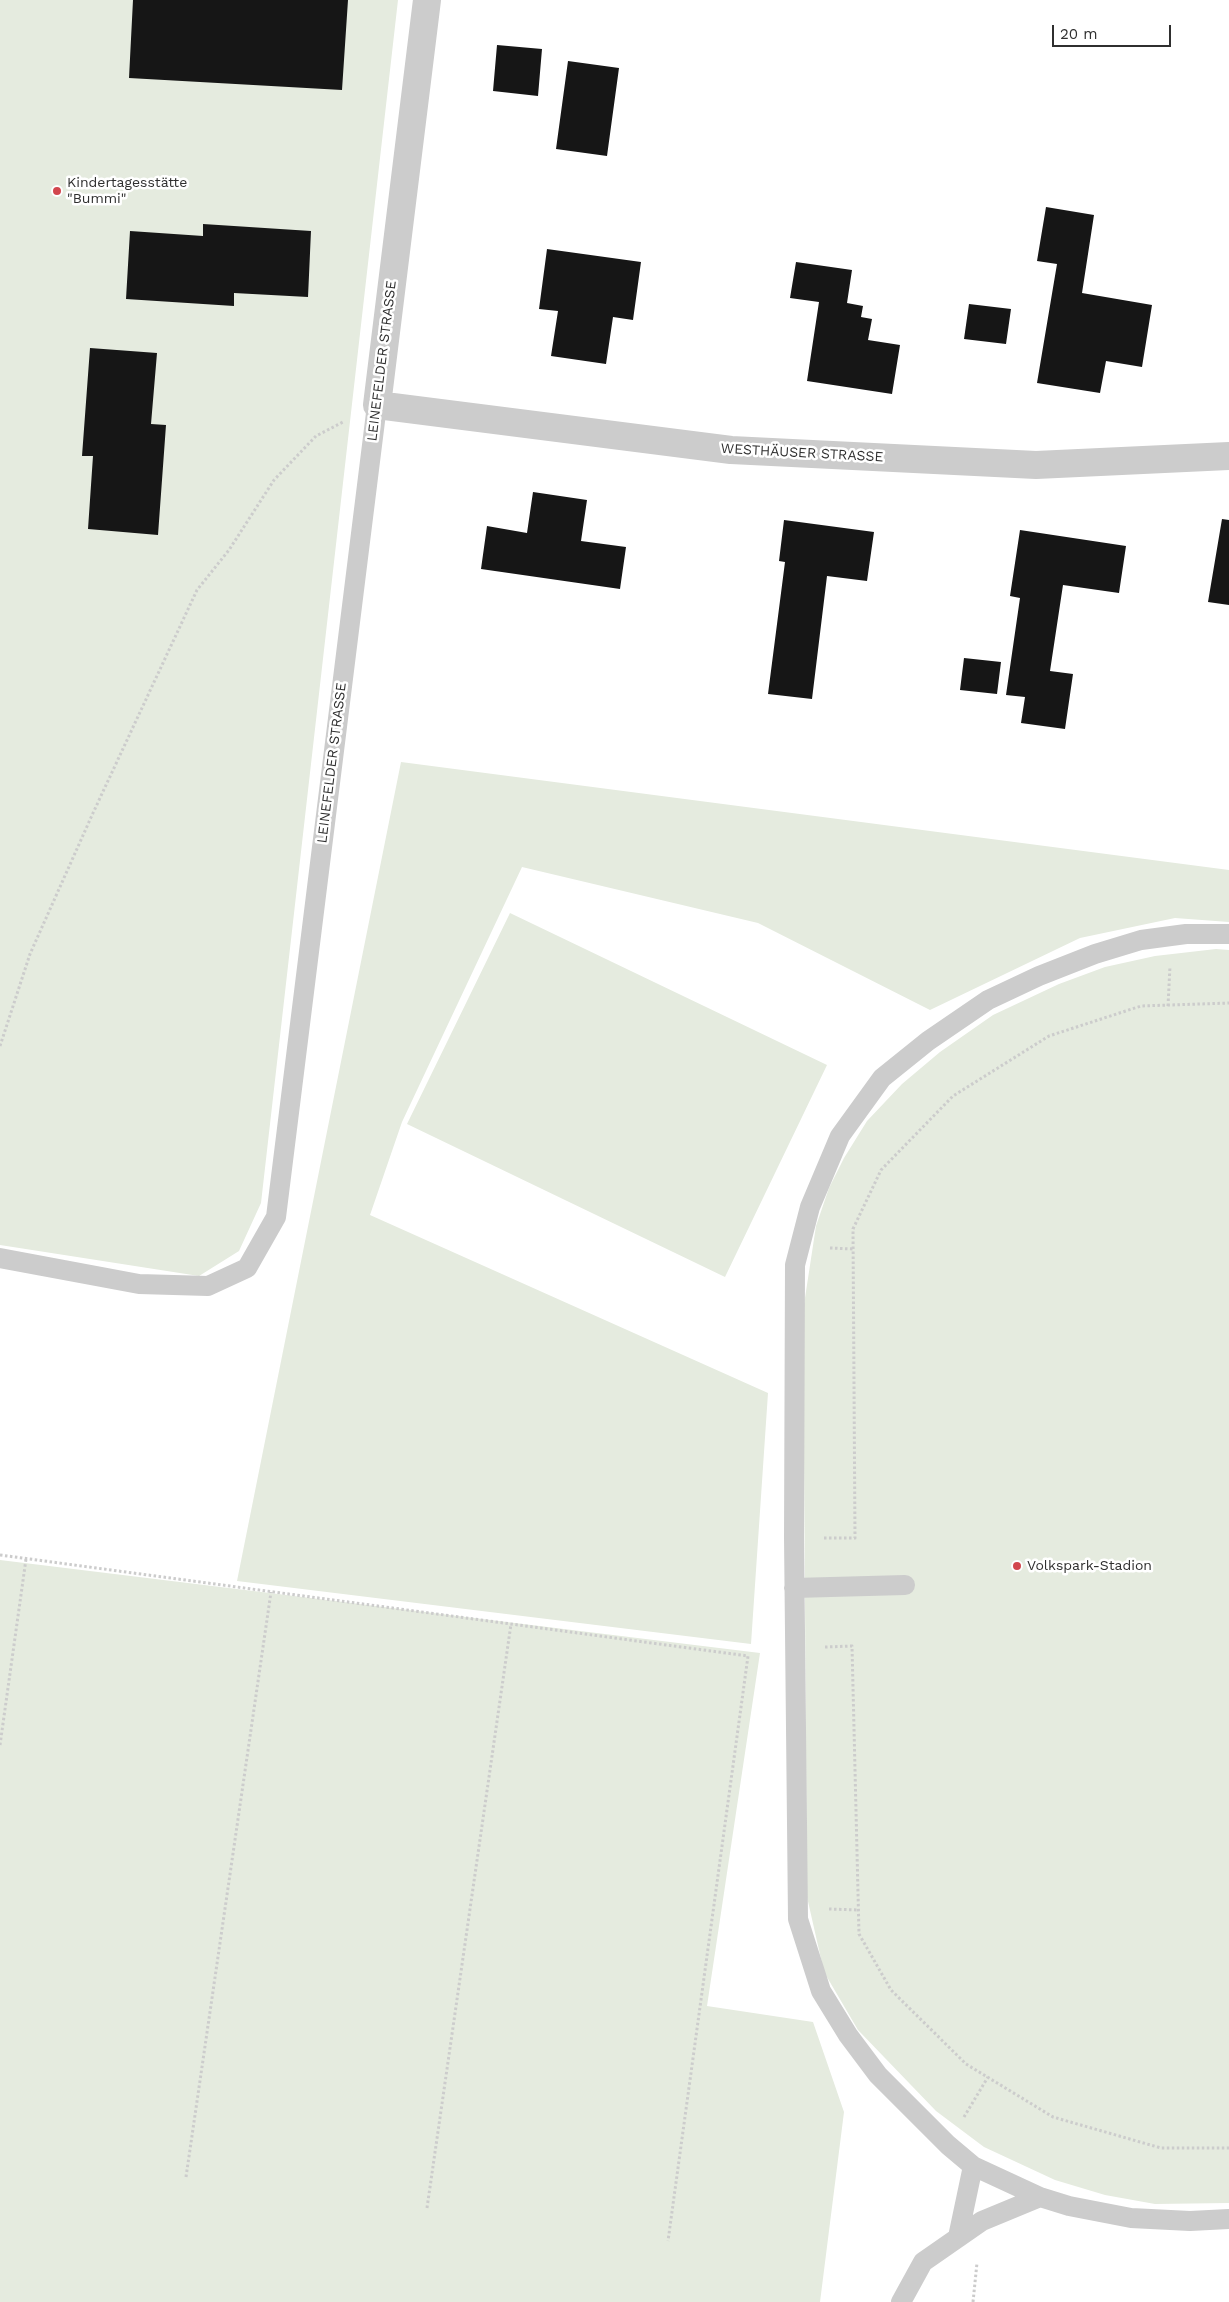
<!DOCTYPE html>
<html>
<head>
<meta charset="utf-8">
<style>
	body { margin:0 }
	#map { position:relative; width:1229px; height:2302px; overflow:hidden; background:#fff; font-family:"Work Sans",sans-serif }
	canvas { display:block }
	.scale { position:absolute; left:1052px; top:25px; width:119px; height:22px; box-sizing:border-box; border:2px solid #2f2f2f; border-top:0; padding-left:6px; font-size:15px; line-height:18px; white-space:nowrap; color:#2f2f2f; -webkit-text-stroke:4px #fff; paint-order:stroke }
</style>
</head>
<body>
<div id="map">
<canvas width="1229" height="2302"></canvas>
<div class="scale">20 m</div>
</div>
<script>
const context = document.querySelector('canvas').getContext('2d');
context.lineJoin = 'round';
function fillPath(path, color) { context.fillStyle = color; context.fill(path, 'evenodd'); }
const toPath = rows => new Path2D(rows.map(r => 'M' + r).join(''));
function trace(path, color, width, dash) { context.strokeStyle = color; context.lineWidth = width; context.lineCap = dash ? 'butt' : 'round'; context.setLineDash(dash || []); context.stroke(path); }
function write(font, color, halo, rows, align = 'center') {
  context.font = font + ' "Work Sans",sans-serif'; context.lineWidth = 5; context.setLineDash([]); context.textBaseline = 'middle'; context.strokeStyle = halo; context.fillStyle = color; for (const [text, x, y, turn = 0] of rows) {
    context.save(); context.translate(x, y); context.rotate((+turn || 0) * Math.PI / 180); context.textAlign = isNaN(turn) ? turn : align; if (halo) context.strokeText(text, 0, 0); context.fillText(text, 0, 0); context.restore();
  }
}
const green = toPath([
	[0,0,398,0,261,1203,239,1251,199,1276,0,1245],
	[401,762,1229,870,1229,922,1175,918,1080,938,930,1010,758,923,522,867,402,1122,370,1215,768,1393,751,1644,237,1581],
	[510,913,827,1065,725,1277,407,1124],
	[1216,949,1229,950,1229,2203,1155,2204,1105,2195,1055,2180,984,2147,936,2111,858,2030,824,1972,807,1897,803,1311,816,1226,829,1188,844,1158,867,1121,902,1084,940,1052,993,1015,1059,984,1105,967,1155,956],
	[0,1560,760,1653,707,2006,813,2022,844,2112,820,2302,0,2302]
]);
const building = toPath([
	[133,0,348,0,342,90,129,78],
	[497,45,542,49,538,96,493,91],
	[568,61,619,68,607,156,556,149],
	[1046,207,1094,215,1082,293,1152,305,1142,367,1106,361,1100,393,1037,383,1057,264,1037,261],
	[203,224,311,231,308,297,234,293,234,306,126,299,130,231,203,236],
	[547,249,641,262,633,320,613,317,606,364,551,356,558,311,539,309],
	[796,262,852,270,847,303,863,306,861,317,872,319,868,340,900,345,892,394,807,381,819,302,790,298],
	[969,304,1011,309,1006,344,964,339],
	[90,348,157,353,151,424,166,425,158,535,88,529,93,456,82,456],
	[533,492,587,500,581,541,626,547,620,589,481,569,487,526,527,533],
	[1222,519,1229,520,1229,605,1208,602],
	[784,520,874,532,867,581,827,576,812,699,768,694,785,562,779,561],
	[1020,530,1126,546,1119,593,1063,585,1050,671,1073,674,1065,729,1021,723,1025,697,1006,695,1020,598,1010,596],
	[964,658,1001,662,997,694,960,690]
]);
const path = toPath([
	[1168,1006,1170,966],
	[0,1046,30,954,93,813,197,590,229,550,274,480,316,436,343,422],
	[830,1248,853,1249],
	[824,1538,855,1538,853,1229,881,1170,953,1096,1049,1036,1141,1006,1229,1003],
	[0,1555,748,1656,668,2241],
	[825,1647,852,1646,859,1934,891,1990,966,2064,1053,2117,1161,2148,1229,2148],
	[0,1745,26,1559],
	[829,1909,859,1910],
	[964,2117,988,2077],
	[186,2177,271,1592],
	[427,2208,511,1624],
	[973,2302,977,2263]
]);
const service = toPath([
	[1229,934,1186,934,1141,940,1095,954,1039,976,988,1000,928,1041,882,1078,840,1136,810,1207,795,1265,794,1537,798,1919,821,1991,848,2035,878,2075,948,2145,973,2166,1040,2197,1069,2206,1131,2218,1190,2221,1229,2219],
	[0,1258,139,1284,208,1286,247,1268,276,1217,377,405],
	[794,1588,905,1585],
	[958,2237,973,2166],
	[901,2302,923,2262,982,2221,1040,2197]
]);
const minor = toPath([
	[427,0,377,405,731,450,1036,465,1229,456]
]);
const markers = [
	[57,191,5,"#d2464d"],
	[1017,1566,5,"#d2464d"]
];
const poiNames = [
	["Kindertagesstätte",67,183],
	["\"Bummi\"",67,199],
	["Volkspark-Stadion",1027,1566]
];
const streetNames = [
	["LEINEFELDER STRASSE",382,361,-83],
	["WESTHÄUSER STRASSE",802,453,3],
	["LEINEFELDER STRASSE",332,763,-83]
];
fillPath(green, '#e5ebdf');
fillPath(building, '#161616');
trace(path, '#ccc', 3, [2.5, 2.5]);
trace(service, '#ccc', 20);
trace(minor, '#ccc', 28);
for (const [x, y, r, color] of markers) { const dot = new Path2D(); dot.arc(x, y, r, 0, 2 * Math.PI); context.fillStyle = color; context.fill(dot); trace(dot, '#fff', 2); }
write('14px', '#2f2f2f', '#fff', poiNames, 'left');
write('14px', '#2f2f2f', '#fff', streetNames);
</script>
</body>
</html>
